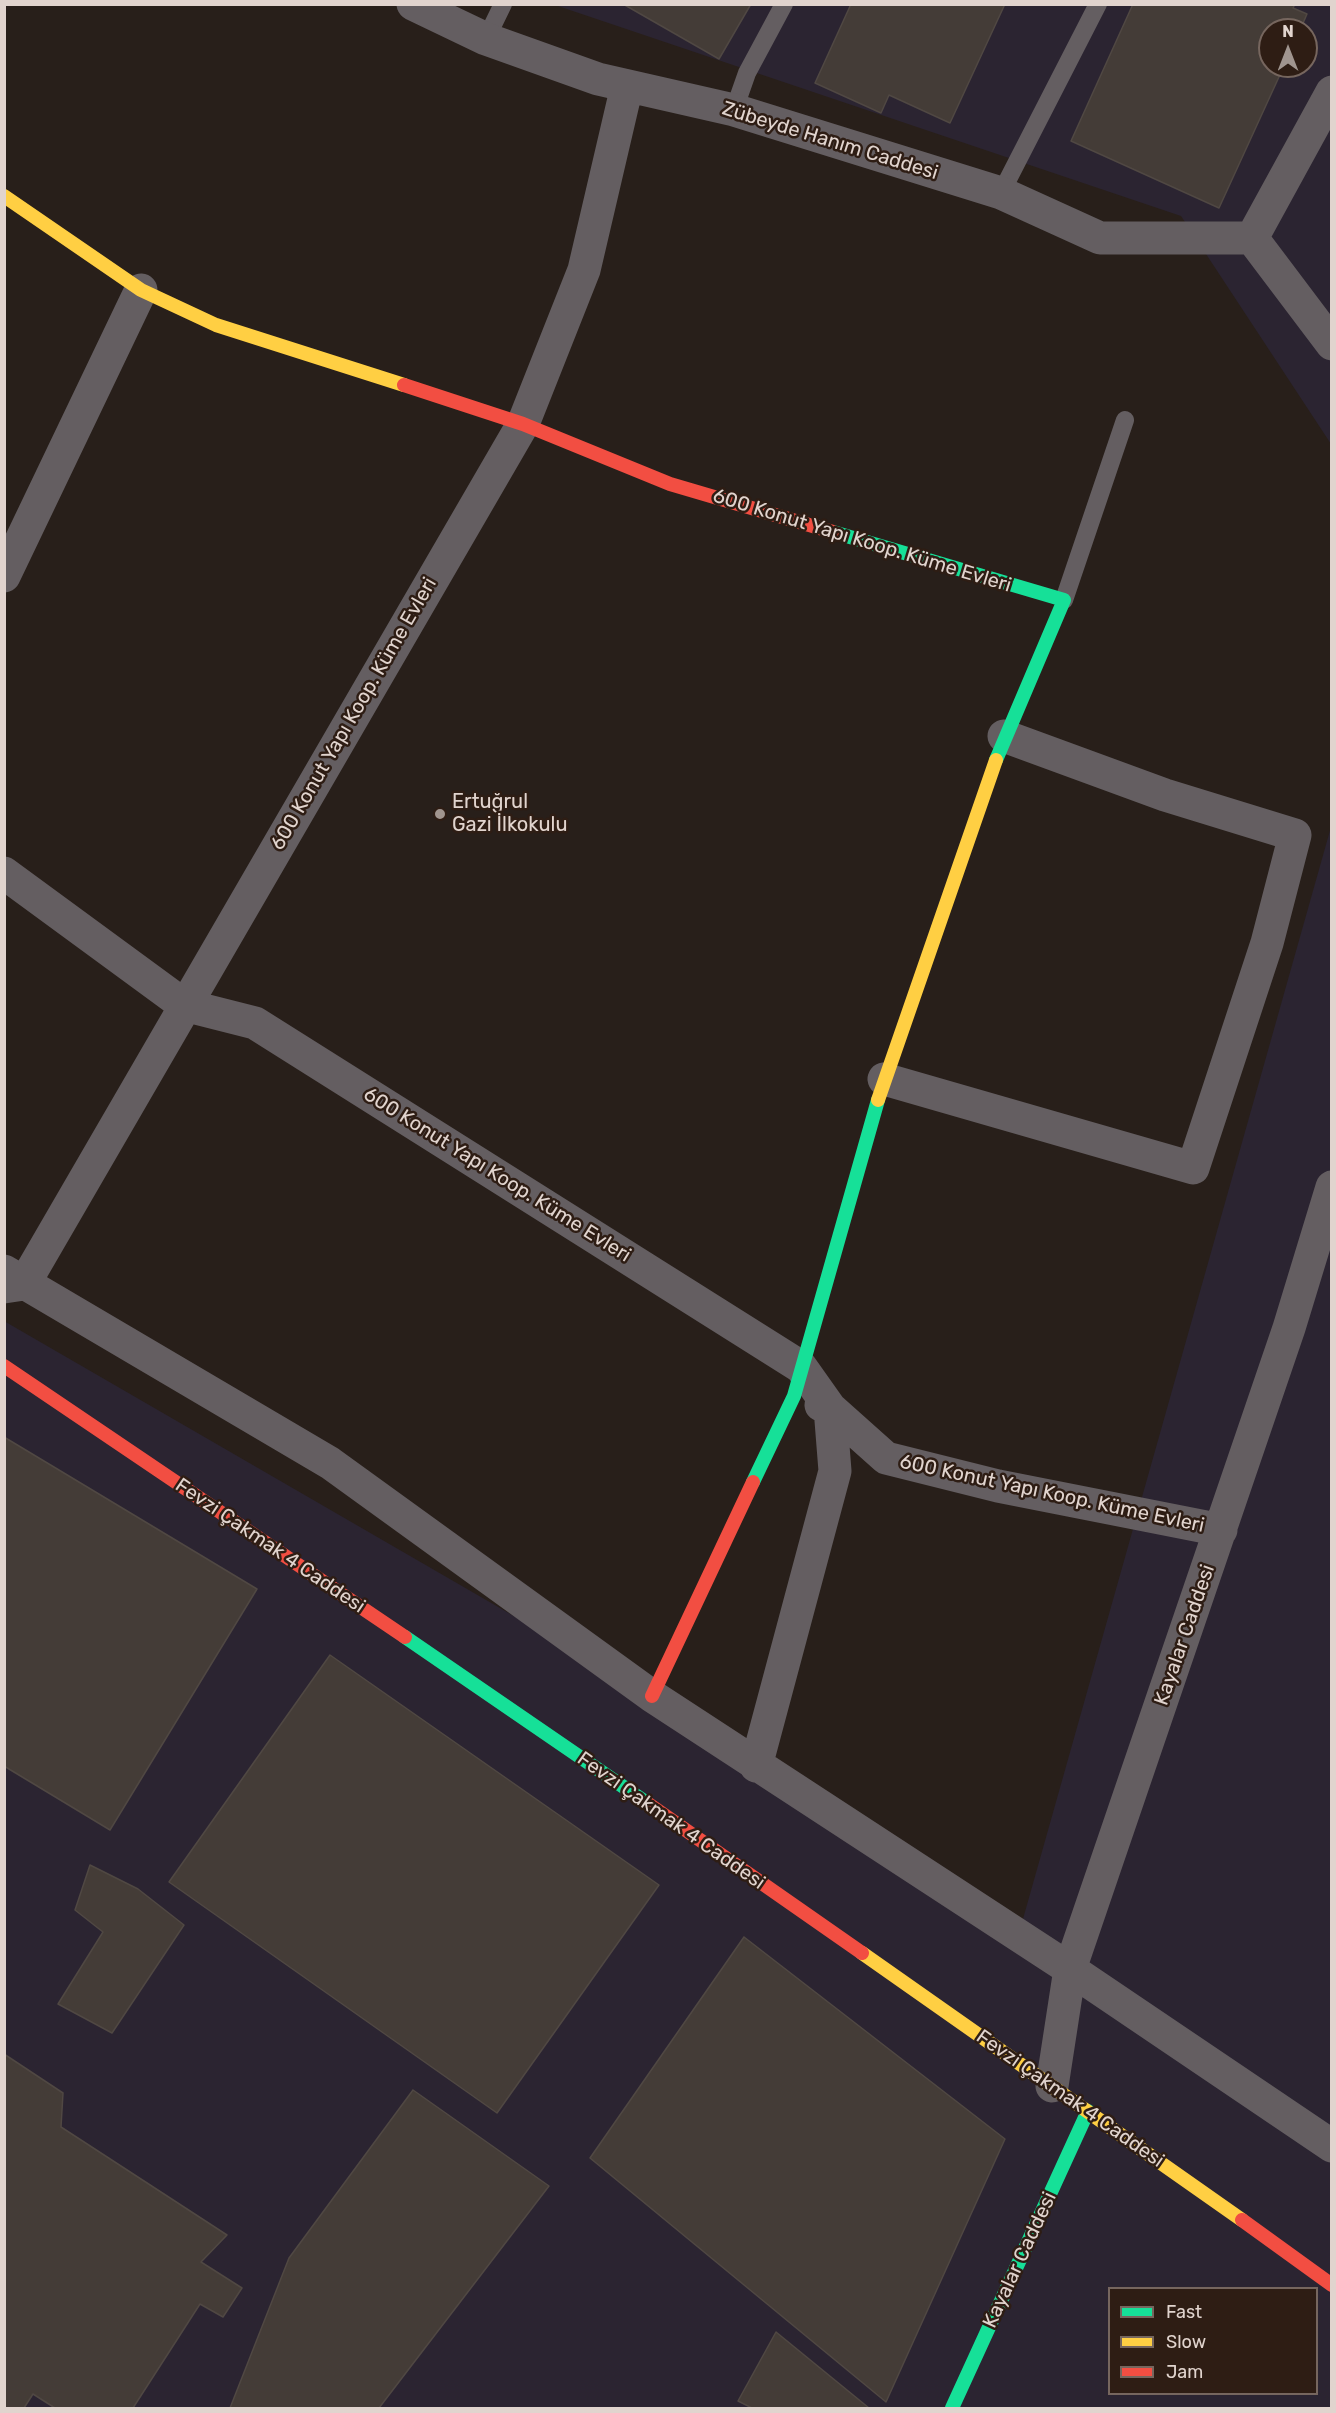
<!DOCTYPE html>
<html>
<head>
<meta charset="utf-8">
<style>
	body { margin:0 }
	#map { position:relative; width:1336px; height:2413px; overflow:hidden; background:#281f1a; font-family:Rubik,sans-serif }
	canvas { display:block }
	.frame { position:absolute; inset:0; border:6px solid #e1d4ce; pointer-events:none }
	.legend { position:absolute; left:1108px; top:2287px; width:210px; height:108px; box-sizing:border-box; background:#2e1d14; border:2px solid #76665e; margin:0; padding:8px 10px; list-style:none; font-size:18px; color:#e1d4ce }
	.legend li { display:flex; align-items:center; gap:12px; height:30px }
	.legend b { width:30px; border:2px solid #76665e }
	.north { position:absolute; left:1258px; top:18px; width:60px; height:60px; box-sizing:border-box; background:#2e1d14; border:2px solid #76665e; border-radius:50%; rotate:0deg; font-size:16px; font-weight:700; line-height:24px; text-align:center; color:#e1d4ce }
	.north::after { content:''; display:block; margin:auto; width:21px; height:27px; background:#a0958f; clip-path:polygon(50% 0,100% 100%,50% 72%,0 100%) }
</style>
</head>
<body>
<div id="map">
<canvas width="1336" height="2413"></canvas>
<div class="frame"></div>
<ul class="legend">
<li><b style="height:8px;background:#16e098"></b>Fast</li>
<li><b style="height:8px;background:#ffcf43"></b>Slow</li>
<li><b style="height:8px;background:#f24e42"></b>Jam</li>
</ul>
<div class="north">N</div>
</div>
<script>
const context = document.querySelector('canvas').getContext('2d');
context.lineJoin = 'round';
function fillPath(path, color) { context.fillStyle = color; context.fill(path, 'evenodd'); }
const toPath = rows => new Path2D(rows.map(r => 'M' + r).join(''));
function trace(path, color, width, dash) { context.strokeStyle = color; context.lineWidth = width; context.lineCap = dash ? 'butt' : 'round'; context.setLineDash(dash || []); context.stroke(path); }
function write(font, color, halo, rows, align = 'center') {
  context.font = font + ' Rubik,sans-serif'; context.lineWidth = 5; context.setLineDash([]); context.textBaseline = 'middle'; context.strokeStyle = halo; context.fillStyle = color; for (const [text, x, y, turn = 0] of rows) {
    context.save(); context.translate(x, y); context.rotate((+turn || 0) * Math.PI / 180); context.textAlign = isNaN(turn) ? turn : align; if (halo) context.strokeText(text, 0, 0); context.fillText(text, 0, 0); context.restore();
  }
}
const industrial = toPath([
	[555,5,1331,5,1331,444,1181,216],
	[1270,30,1306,30,1306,66,1270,66],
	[1331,827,1331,2408,5,2408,4,1321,652,1696,1021,1926],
	[1110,2288,1316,2288,1316,2394,1110,2394]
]);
const building = toPath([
	[623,4,751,4,719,59,623,4],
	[851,4,1005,4,950,123,889,95,881,113,815,83,851,4],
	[1133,4,1295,4,1293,8,1307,14,1300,30,1270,30,1270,66,1284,66,1219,208,1071,141,1133,4],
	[4,1437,257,1589,110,1830,4,1766,4,1437],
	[330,1655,659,1885,497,2113,169,1882,330,1655],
	[90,1865,138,1889,184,1925,112,2033,58,2004,103,1932,75,1910,90,1865],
	[744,1937,1005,2139,886,2402,590,2158,744,1937],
	[4,2054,63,2093,61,2127,227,2235,201,2262,242,2288,223,2317,200,2304,133,2408,55,2408,33,2394,24,2408,4,2408,4,2054],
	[413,2090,549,2186,379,2408,230,2408,289,2258,413,2090],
	[776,2332,869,2408,752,2408,738,2401,776,2332]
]);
const lane = toPath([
	[486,39,503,4],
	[734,110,747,73,784,4],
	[1001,193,1098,4],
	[1064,600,1125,420]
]);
const street = toPath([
	[413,4,486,39,598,79,734,110,1001,193,1100,238,1252,238],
	[1252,238,1332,92],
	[1252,238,1332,344],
	[4,576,141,290],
	[4,873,184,1005,255,1023,801,1367,830,1408,835,1471,756,1766],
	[884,1079,1193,1168,1267,943,1295,835,1165,795,1004,736],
	[4,1271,330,1463,652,1696,1070,1969,1332,2146],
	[4,1287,24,1284,523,424,584,270,627,86],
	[821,1405,830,1408,886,1458,998,1486,1221,1530],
	[1052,2086,1070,1969,1289,1328,1332,1187]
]);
const fast = toPath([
	[833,532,1064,600,996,760],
	[753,1482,794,1396,878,1100],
	[405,1637,647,1803],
	[952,2408,1088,2111]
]);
const slow = toPath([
	[4,196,141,290,216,325,404,385],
	[878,1100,996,760],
	[862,1953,1242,2220]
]);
const jam = toPath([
	[404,385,523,424,670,484,833,532],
	[4,1366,405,1637],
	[652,1696,753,1482],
	[647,1803,862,1953],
	[1242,2220,1332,2285]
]);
const markers = [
	[440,814,6,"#a0958f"]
];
const streetNames = [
	["Zübeyde Hanım Caddesi",830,141,17],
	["600 Konut Yapı Koop. Küme Evleri",862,541,17],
	["600 Konut Yapı Koop. Küme Evleri",354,714,-60],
	["600 Konut Yapı Koop. Küme Evleri",497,1175,32],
	["600 Konut Yapı Koop. Küme Evleri",1052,1494,12],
	["Fevzi Çakmak 4 Caddesi",270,1546,34],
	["Kayalar Caddesi",1185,1635,-71],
	["Fevzi Çakmak 4 Caddesi",671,1821,35],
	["Fevzi Çakmak 4 Caddesi",1070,2099,35],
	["Kayalar Caddesi",1020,2260,-65]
];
const poiNames = [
	["Ertuğrul",452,802],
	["Gazi İlkokulu",452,825]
];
fillPath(industrial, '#2b2431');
fillPath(building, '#443c37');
trace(building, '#504843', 1.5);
trace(lane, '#645e61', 18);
trace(street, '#645e61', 33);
trace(fast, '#16e098', 14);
trace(slow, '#ffcf43', 14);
trace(jam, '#f24e42', 14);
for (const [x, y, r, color] of markers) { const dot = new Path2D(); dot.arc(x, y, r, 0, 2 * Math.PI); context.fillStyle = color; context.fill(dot); trace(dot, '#2e1d14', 2); }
write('20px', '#e1d4ce', '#2e1d14', streetNames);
write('20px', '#e1d4ce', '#2e1d14', poiNames, 'left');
</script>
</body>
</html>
